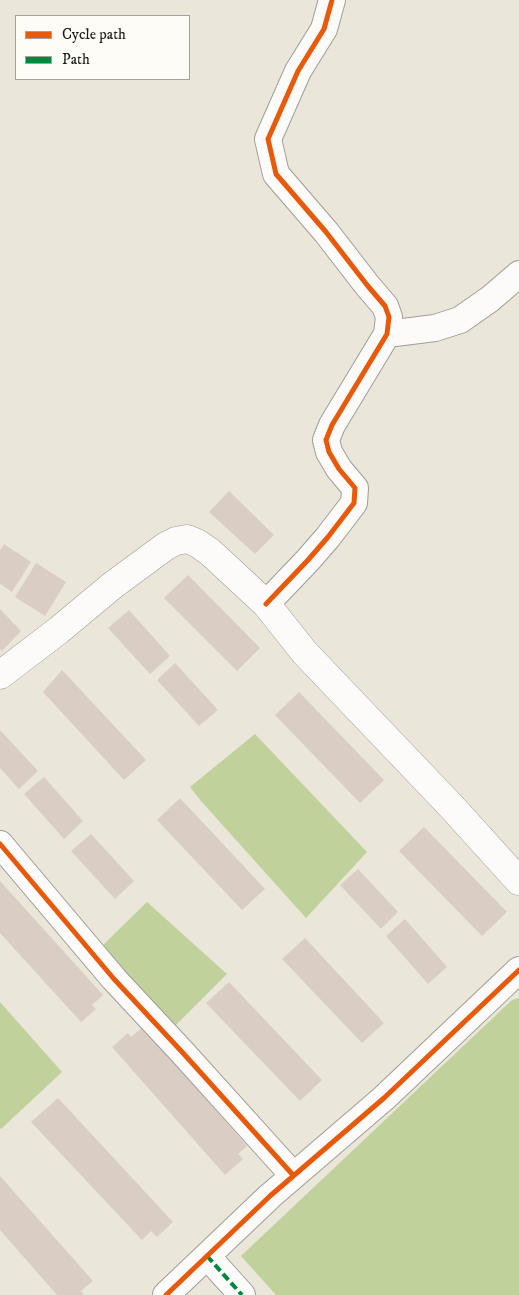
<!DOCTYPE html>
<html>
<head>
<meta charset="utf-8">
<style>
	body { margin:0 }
	#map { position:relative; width:519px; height:1295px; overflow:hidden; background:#eae6d9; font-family:"IM FELL DW Pica",serif }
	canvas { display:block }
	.legend { position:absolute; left:15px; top:15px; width:175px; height:65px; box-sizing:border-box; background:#fdfcf7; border:1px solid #a3a29f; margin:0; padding:6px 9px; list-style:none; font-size:15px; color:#1c1c1c }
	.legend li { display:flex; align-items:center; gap:10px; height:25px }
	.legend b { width:25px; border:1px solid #a3a29f }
</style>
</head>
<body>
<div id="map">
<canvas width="519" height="1295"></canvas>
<ul class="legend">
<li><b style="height:6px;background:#e8590c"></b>Cycle path</li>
<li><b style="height:6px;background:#00873e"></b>Path</li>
</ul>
</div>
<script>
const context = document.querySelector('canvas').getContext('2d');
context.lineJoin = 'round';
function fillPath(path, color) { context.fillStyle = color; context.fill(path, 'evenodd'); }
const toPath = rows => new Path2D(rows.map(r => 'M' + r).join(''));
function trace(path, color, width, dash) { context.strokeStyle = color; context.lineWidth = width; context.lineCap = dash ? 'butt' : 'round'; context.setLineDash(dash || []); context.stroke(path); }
const green = toPath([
	[255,734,367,852,306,918,201,801,190,787],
	[147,902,227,974,174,1027,101,947],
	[519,998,519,1295,276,1295,241,1256,512,1000],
	[0,1002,62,1072,1,1129,0,1128]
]);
const building = toPath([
	[229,491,274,535,255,554,209,512],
	[4,544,31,562,12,592,0,584,0,550],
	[36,563,66,582,45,616,15,597],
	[188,575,260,648,237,671,164,598],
	[0,609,21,631,2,651,0,649],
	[129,610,170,656,150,674,108,628],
	[175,663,218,710,199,726,157,680],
	[62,670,146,760,124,780,43,692],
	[299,692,384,780,360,803,275,715],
	[0,730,38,771,19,789,0,768],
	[44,777,83,821,64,839,24,794],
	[180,798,265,889,242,910,157,820],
	[424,827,507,912,482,936,399,851],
	[91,834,134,881,115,899,71,851],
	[358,869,398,912,381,929,340,885],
	[0,881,103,995,92,1005,96,1009,81,1022,0,933],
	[405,919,447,967,428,984,386,936],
	[305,938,384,1023,362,1043,282,959],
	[229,982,322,1080,300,1101,206,1003],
	[143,1027,247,1146,238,1154,243,1159,225,1175,112,1047,128,1033,131,1037],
	[58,1098,173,1222,157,1237,151,1231,142,1240,31,1122],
	[0,1176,93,1281,81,1291,84,1295,57,1295,0,1230]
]);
const minor = toPath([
	[387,334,435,328,460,320,490,299,519,274],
	[266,604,308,560,328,537,354,503,355,488,339,469,329,452,326,440,332,425,387,334,389,317,385,306,367,285,326,232,276,174,268,139,298,71,324,29,332,0],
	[0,844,114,979,183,1053,293,1175],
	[207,1256,242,1295],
	[166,1295,270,1196,384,1098,519,970]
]);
const primary = toPath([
	[0,675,59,630,113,585,166,546,176,541,187,539,197,543,210,552,266,604,305,653,451,806,519,881]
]);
const quiet = toPath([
	[207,1256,242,1295]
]);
const cycleway = toPath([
	[266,604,308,560,328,537,354,503,355,488,339,469,329,452,326,440,332,425,387,334,389,317,385,306,367,285,326,232,276,174,268,139,298,71,324,29,332,0],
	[0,844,114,979,183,1053,293,1175],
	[166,1295,270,1196,384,1098,519,970]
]);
fillPath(green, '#c1d19b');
fillPath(building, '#dacdc4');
trace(minor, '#a09d96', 28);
trace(primary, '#a09d96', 29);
trace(minor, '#fcfbf9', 26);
trace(primary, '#fcfbf9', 28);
trace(quiet, '#00873e', 4, [8, 4]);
trace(cycleway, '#e8590c', 5);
</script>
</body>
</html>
